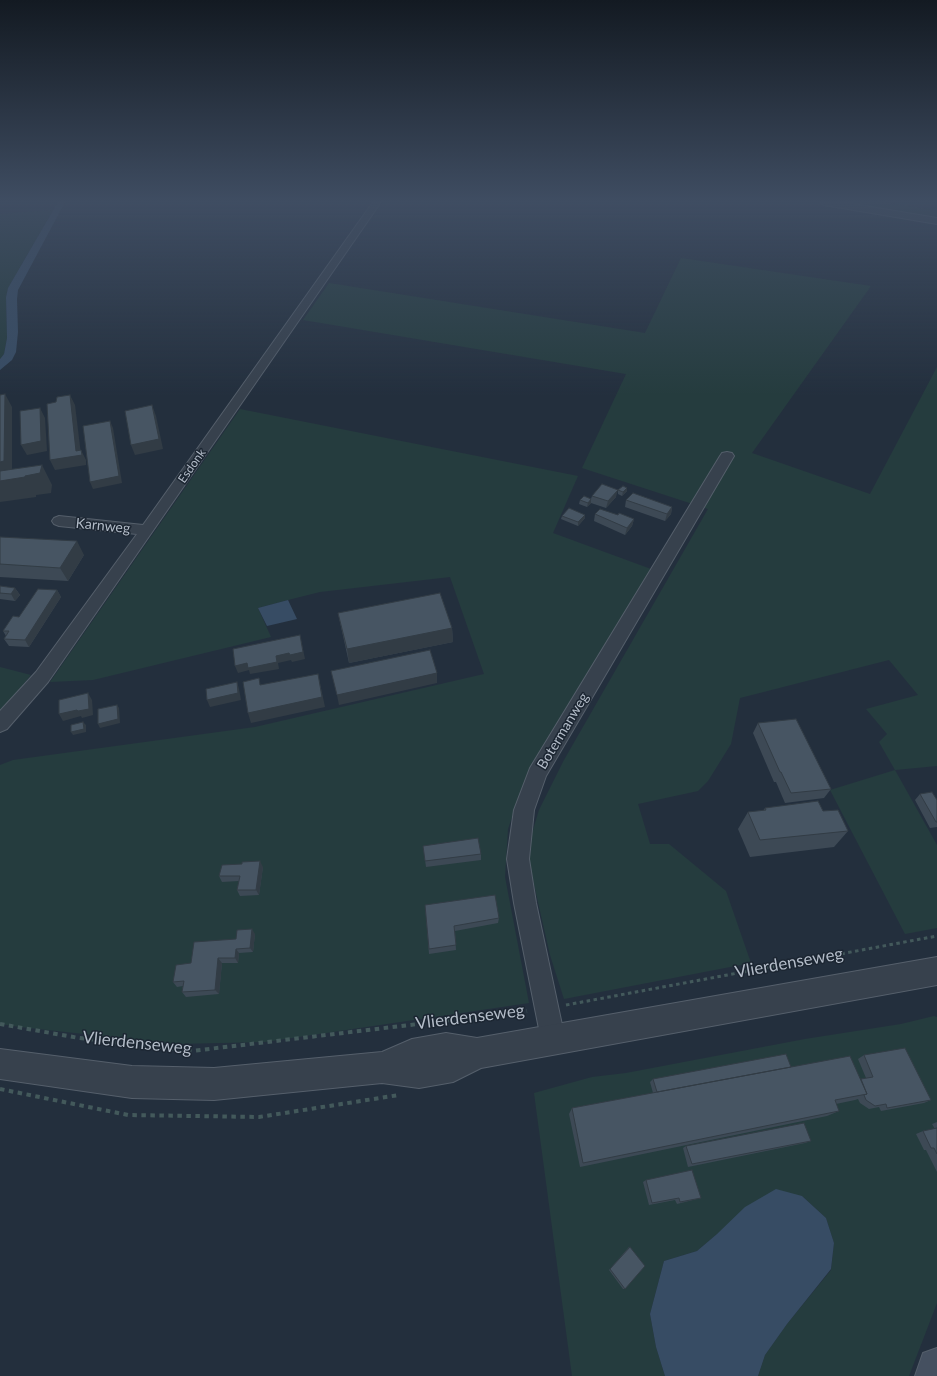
<!DOCTYPE html>
<html>
<head>
<meta charset="utf-8">
<style>
	body { margin:0 }
	canvas { display:block; background:#232f3d }
</style>
</head>
<body>
<canvas width="937" height="1376"></canvas>
<script>
const context = document.querySelector('canvas').getContext('2d');
context.lineJoin = 'round';
function fillPath(path, color) { context.fillStyle = color; context.fill(path, 'evenodd'); }
const toPath = rows => new Path2D(rows.map(r => 'M' + r).join(''));
function trace(path, color, width, dash) { context.strokeStyle = color; context.lineWidth = width; context.lineCap = dash ? 'butt' : 'round'; context.setLineDash(dash || []); context.stroke(path); }
function write(font, color, halo, rows, align = 'center') {
  context.font = font + ' Lato,sans-serif'; context.lineWidth = 3; context.setLineDash([]); context.textBaseline = 'middle'; context.strokeStyle = halo; context.fillStyle = color; for (const [text, x, y, turn = 0] of rows) {
    context.save(); context.translate(x, y); context.rotate((+turn || 0) * Math.PI / 180); context.textAlign = isNaN(turn) ? turn : align; if (halo) context.strokeText(text, 0, 0); context.fillText(text, 0, 0); context.restore();
  }
}
const green = toPath([
	[837,202,884,202,931,210,937,211,937,219],
	[53,210,8,288,6,297,7,338,4,354,0,359,0,214],
	[681,258,871,286,752,453,870,494,937,367,937,766,895,770,937,845,937,928,905,934,830,790,895,770,879,742,887,734,866,709,918,695,889,660,740,698,731,744,708,781,698,791,638,804,650,844,669,844,726,891,751,963,564,999,550,955,528,858,530,840,539,810,564,760,708,509,582,468,626,374,303,320,329,283,645,333],
	[240,409,578,476,553,533,651,569,536,761,518,799,508,829,505,877,529,1003,265,1042,175,1044,20,1027,0,1024,0,765,13,760,255,727,484,674,450,577,320,592,288,600,258,608,271,637,93,680,50,682],
	[0,667,31,675,0,712],
	[934,1016,937,1017,937,1303,909,1376,758,1376,765,1355,787,1324,831,1270,834,1243,826,1218,802,1196,717,1234,697,1251,664,1261,650,1314,656,1347,665,1376,572,1376,534,1093,592,1077,626,1073,805,1039,901,1024]
]);
const water = toPath([
	[58,202,65,202,18,290,17,299,18,332,16,352,12,360,0,370,0,359,4,354,7,338,6,297,8,288],
	[288,600,297,619,267,626,258,608],
	[776,1189,802,1196,826,1218,834,1243,831,1269,787,1324,765,1355,758,1376,665,1376,656,1347,650,1314,664,1261,697,1251,717,1234,745,1207]
]);
const pathFar1 = toPath([
	[566,1005,937,936]
]);
const path = toPath([
	[0,1024,79,1038,192,1051,527,1011],
	[0,1089,128,1115,259,1117,399,1095]
]);
const minor = toPath([
	[373,202,381,202,48,682,7,729,0,732,0,711,36,672,137,534,59,526,54,524,52,521,54,518,59,516,143,525,373,202],
	[820,202,841,202,937,218,937,224,824,205,820,202],
	[727,452,732,453,734,456,546,776,534,810,529,859,536,903,565,1039,562,1048,553,1051,544,1048,541,1039,514,903,507,859,514,810,530,768,720,456,722,453,727,452]
]);
const tertiary = toPath([
	[937,957,937,985,481,1068,453,1082,419,1088,382,1083,214,1100,132,1098,0,1079,0,1049,132,1066,214,1068,382,1052,412,1039,446,1033,477,1038,937,957]
]);
const secondary = toPath([
	[937,1348,937,1376,915,1376,923,1353,937,1348]
]);
const wall = toPath([
	[618,490,627,491,622,496,618,494],
	[592,496,616,497,606,508,591,503,587,507,579,504,580,500,591,499],
	[626,500,672,507,671,514,665,521,625,507],
	[595,514,618,515,634,519,632,526,625,535,594,521],
	[585,515,585,518,578,526,561,519,562,516],
	[0,537,84,555,68,581,0,577],
	[0,586,15,588,20,595,15,601,0,599],
	[57,590,61,597,29,647,9,646,4,639,6,636,3,631,19,617],
	[338,613,452,628,453,642,349,663],
	[758,723,831,789,824,798,785,803,776,782,774,782,753,733],
	[920,794,937,800,937,827,930,828,915,800],
	[765,808,823,811,848,831,834,847,750,857,738,829,748,812,763,811],
	[423,846,481,854,481,860,426,867],
	[263,867,259,895,240,896,237,890,239,881,222,882,219,876],
	[425,905,499,918,498,923,455,931,456,950,429,954],
	[255,934,253,952,239,953,238,963,222,963,219,994,186,997,182,992,183,986,177,987,173,982,191,963,236,939],
	[864,1055,931,1100,924,1103,881,1111,879,1107,869,1109,860,1103,858,1099,855,1100,836,1104,839,1111,827,1116,580,1167,569,1114,572,1108,653,1093,650,1082,653,1079,791,1067,861,1079,866,1078,858,1059],
	[937,1122,937,1172,926,1150,924,1150,916,1134,923,1131,935,1129,932,1124],
	[811,1141,805,1143,688,1167,683,1148,686,1146],
	[646,1180,701,1198,677,1204,675,1200,649,1205,643,1182],
	[629,1247,630,1247,625,1289,623,1289,609,1270]
]);
const shadedWall = toPath([
	[5,394,12,407,12,475,0,477,0,462],
	[70,395,75,405,81,455,81,450,86,460,86,465,55,470,50,460,76,451],
	[152,405,156,416,163,449,135,455,131,445],
	[40,408,45,418,47,451,27,455,21,445],
	[110,421,113,428,122,483,93,489,90,482],
	[42,465,52,485,51,493,36,495,36,497,0,502,0,481,25,476],
	[627,488,627,491,622,496,623,492],
	[618,490,616,497,606,508,608,501],
	[591,499,591,503,587,507,588,503],
	[672,507,671,514,665,521,667,514],
	[585,515,585,518,578,526,578,522],
	[634,519,632,526,625,535,627,528],
	[77,541,84,555,68,581,60,568],
	[15,588,20,595,15,601,11,594],
	[57,590,61,597,29,647,25,640],
	[452,628,453,642,349,663,347,649],
	[300,635,305,659,292,662,291,660,278,663,279,669,250,674,249,670,238,673,235,666,276,656],
	[437,673,437,683,339,705,337,695],
	[318,674,325,707,251,723,248,713],
	[237,682,239,689,241,700,210,707,207,700],
	[88,693,92,700,93,715,82,718,81,716,63,721,59,714],
	[117,705,119,708,120,723,100,728,98,724],
	[83,722,86,725,86,732,73,735,71,732],
	[260,861,263,867,259,895,256,890],
	[252,929,255,934,253,952,250,948],
	[236,949,239,953,238,963,235,958],
	[218,958,222,963,219,994,215,990]
]);
const building = toPath([
	[5,394,4,461,0,462,0,395,5,394],
	[70,395,76,451,81,450,82,455,50,460,47,404,56,402,57,397,70,395],
	[152,405,159,439,131,445,125,411,152,405],
	[40,408,41,441,21,445,20,411,40,408],
	[110,421,119,476,90,482,83,426,110,421],
	[42,465,40,473,25,476,25,477,0,481,0,471,42,465],
	[602,484,618,490,608,501,592,496,602,484],
	[623,486,627,488,623,492,618,490,623,486],
	[633,493,672,507,667,514,626,500,633,493],
	[584,496,591,499,588,503,580,500,584,496],
	[569,508,585,515,578,522,562,516,569,508],
	[600,509,618,515,619,513,634,519,627,528,595,514,600,509],
	[0,537,77,541,60,568,0,564,0,537],
	[0,586,15,588,11,594,0,593,0,586],
	[38,589,57,590,25,640,4,639,9,631,3,631,13,616,19,617,38,589],
	[440,593,452,628,347,649,338,613,440,593],
	[300,635,303,652,290,655,289,653,276,656,277,662,248,668,247,663,235,666,233,649,300,635],
	[430,650,437,673,337,695,331,671,430,650],
	[318,674,322,697,248,713,243,682,259,678,260,685,318,674],
	[237,682,238,693,207,700,206,689,237,682],
	[88,693,89,709,78,711,77,710,59,714,59,700,88,693],
	[117,705,118,719,98,724,98,709,117,705],
	[796,719,831,789,791,793,781,772,780,772,758,723,796,719],
	[83,722,84,729,71,732,71,725,83,722],
	[932,792,937,800,937,822,936,822,920,794,932,792],
	[818,801,823,811,838,810,848,831,760,840,748,812,766,810,765,808,818,801],
	[478,838,481,854,425,861,423,846,478,838],
	[260,861,256,890,237,890,240,876,219,876,222,865,242,864,242,862,260,861],
	[495,895,499,918,454,926,456,945,429,949,425,905,495,895],
	[252,929,250,948,236,949,235,958,218,958,215,990,182,992,184,981,173,982,176,965,191,963,194,942,236,939,237,930,252,929],
	[905,1048,931,1100,887,1108,886,1104,875,1106,866,1100,864,1095,867,1094,861,1079,873,1077,864,1055,905,1048],
	[786,1054,791,1067,657,1092,653,1079,786,1054],
	[850,1056,867,1094,835,1100,839,1111,583,1163,572,1108,850,1056],
	[804,1123,811,1141,692,1164,686,1146,804,1123],
	[937,1128,937,1154,934,1148,931,1148,923,1131,937,1128],
	[692,1170,701,1198,680,1202,679,1198,652,1203,646,1180,692,1170],
	[630,1247,645,1266,625,1289,610,1269,630,1247]
]);
const farStreetnames = [
	["Esdonk",192,466,-55]
];
const streetNames = [
	["Karnweg",103,526,6],
	["Botermanweg",563,731,-59]
];
const nearStreetnames = [
	["Vlierdenseweg",789,963,-10],
	["Vlierdenseweg",470,1017,-7],
	["Vlierdenseweg",137,1043,6]
];
fillPath(green, '#253c3e');
fillPath(water, '#374c64');
trace(minor, '#555f6b', 2);
trace(tertiary, '#555f6b', 2);
trace(secondary, '#555f6b', 2);
trace(pathFar1, '#43595b', 3, [3.5, 3.5]);
trace(path, '#43595b', 4, [4.5, 4.5]);
fillPath(minor, '#37414d');
fillPath(tertiary, '#37414d');
fillPath(secondary, '#455060');
fillPath(wall, '#3d4955');
fillPath(shadedWall, '#323c45');
fillPath(building, '#475563');
trace(building, '#323c45', 1);
const sky = context.createLinearGradient(0, 0, 0, 395);
sky.addColorStop(0, '#131a22');
sky.addColorStop(0.51, '#3f4d62');
sky.addColorStop(1, '#3f4d6200');
context.fillStyle = sky;
context.fillRect(0, 0, 937, 395);
write('12px', '#b3bcc8', '#1c2632', farStreetnames);
write('14px', '#b3bcc8', '#1c2632', streetNames);
write('17px', '#b3bcc8', '#1c2632', nearStreetnames);
</script>
</body>
</html>
